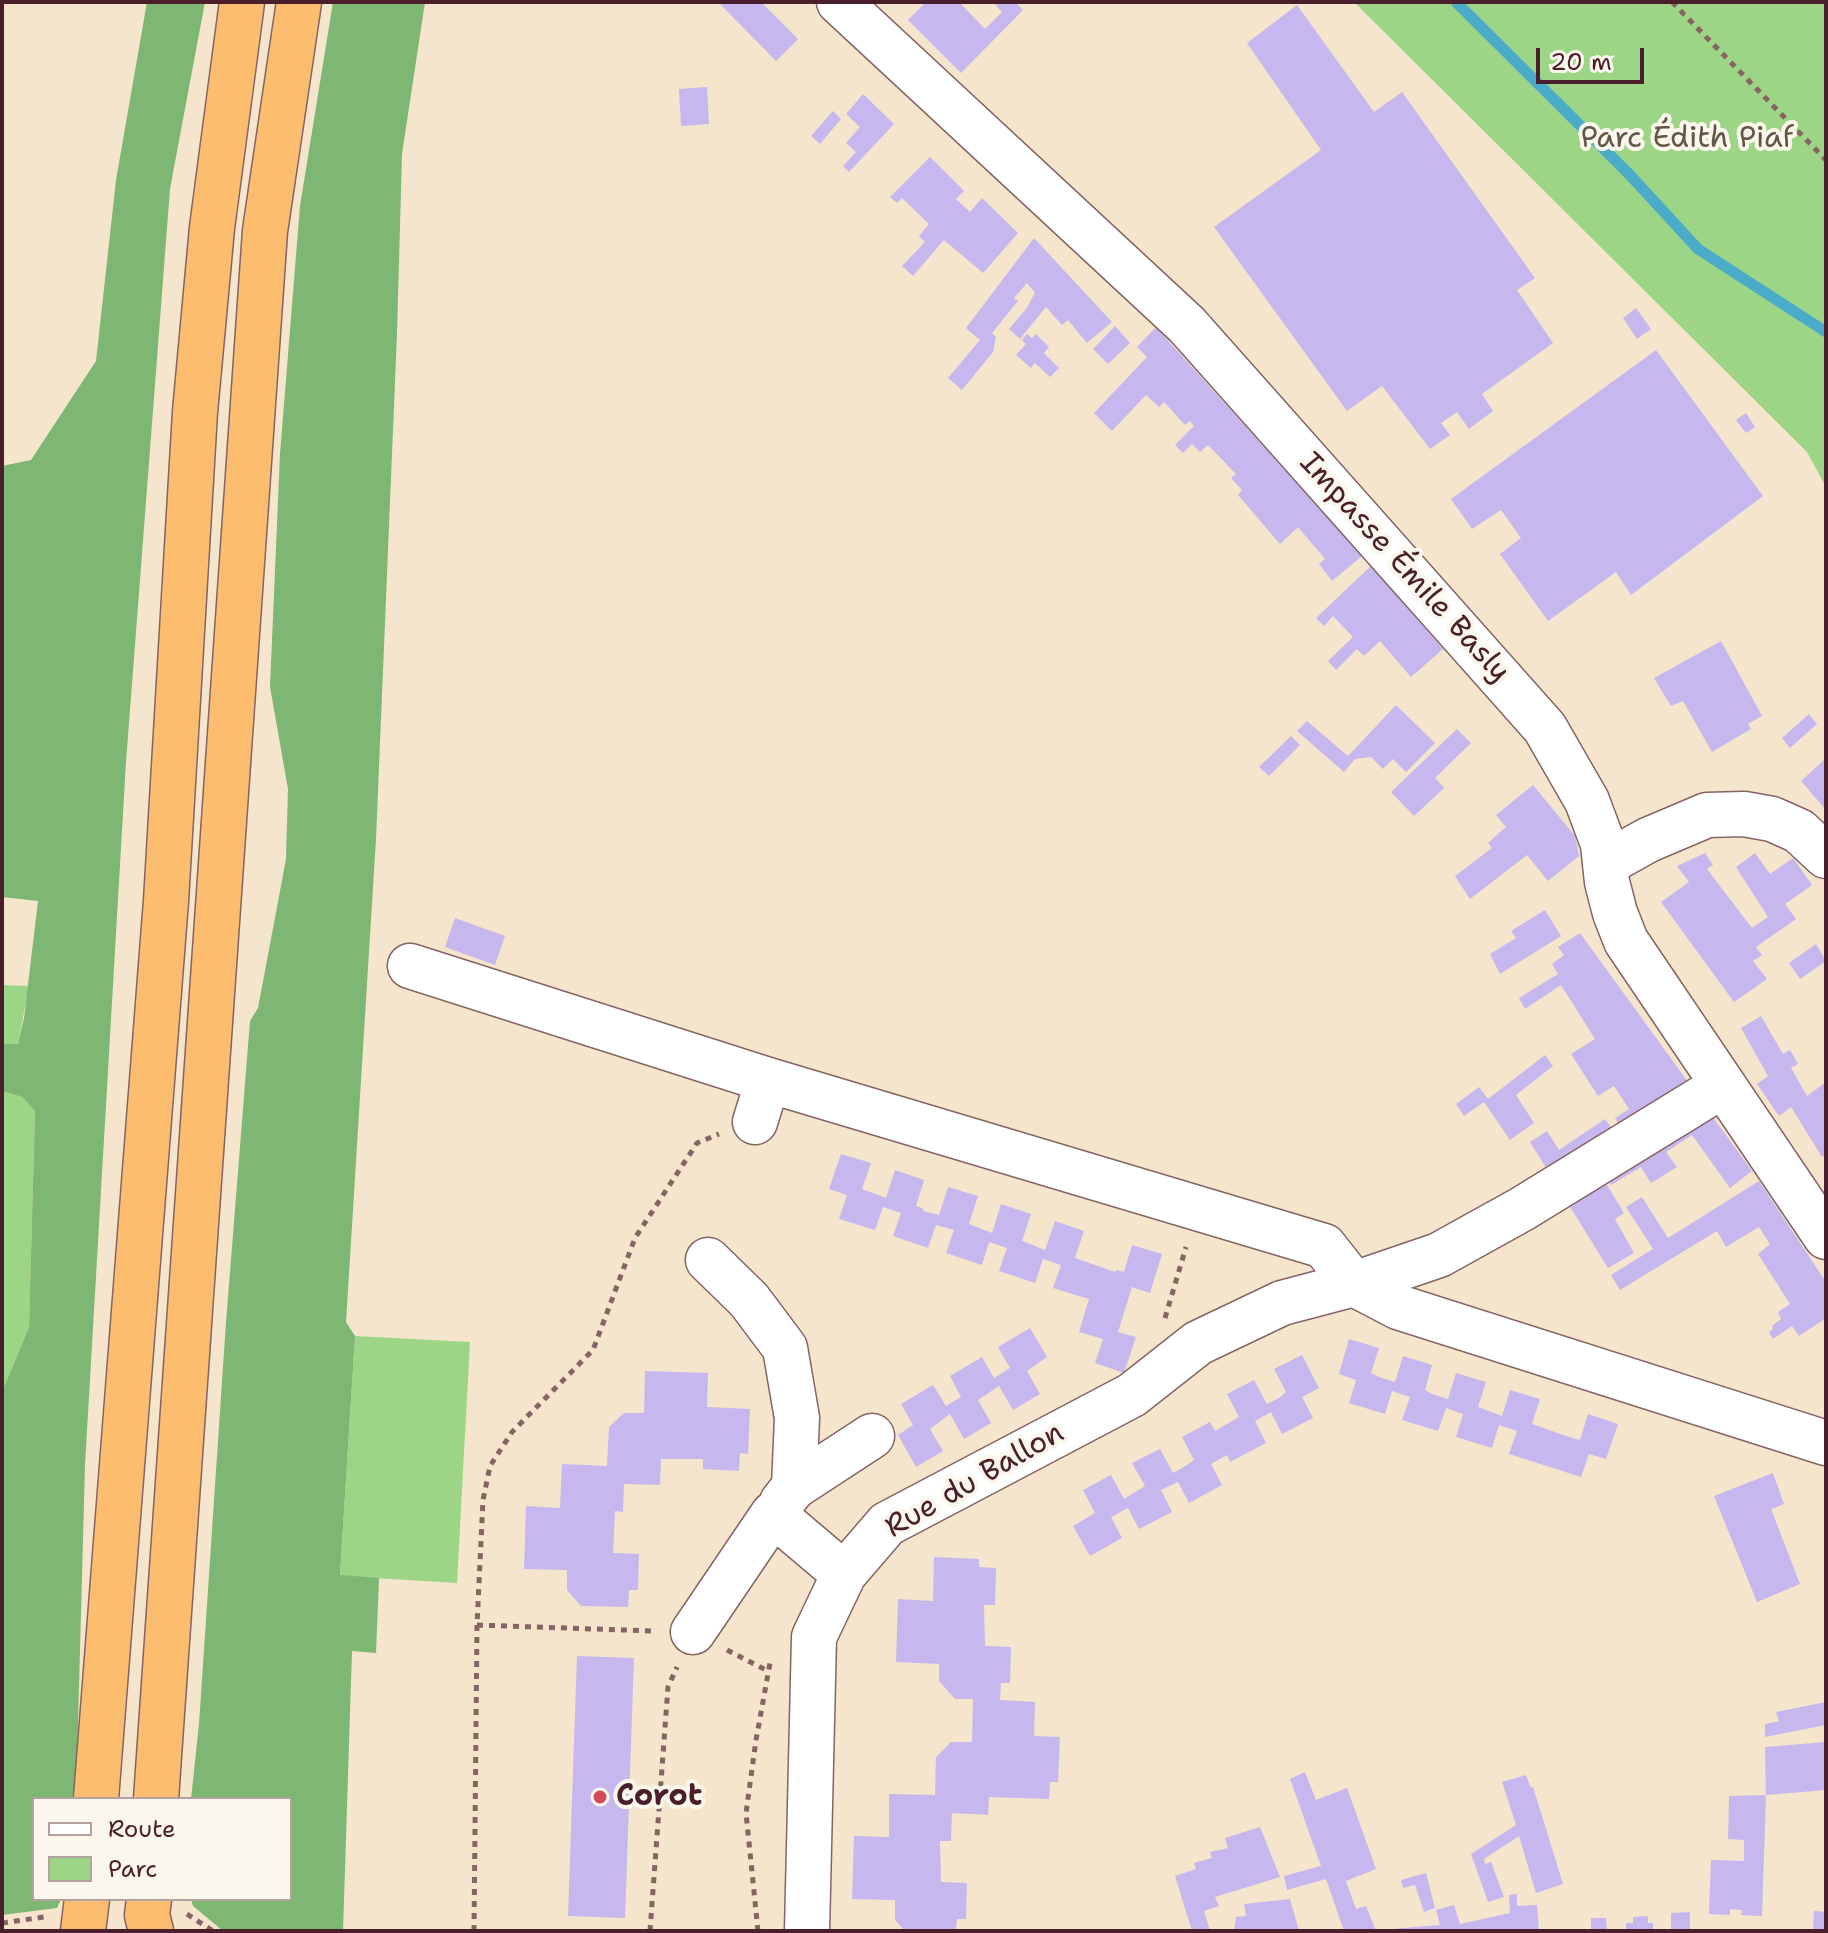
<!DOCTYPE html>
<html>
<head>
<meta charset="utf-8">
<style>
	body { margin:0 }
	#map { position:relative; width:1828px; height:1933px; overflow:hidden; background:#f5e5cd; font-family:"Shantell Sans",sans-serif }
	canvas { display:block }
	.frame { position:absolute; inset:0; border:4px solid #4a1f2b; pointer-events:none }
	.legend { position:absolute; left:32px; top:1797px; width:260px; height:104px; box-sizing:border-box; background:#fbf7ec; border:2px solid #b4a19f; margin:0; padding:10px 14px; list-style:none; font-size:24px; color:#4a1f2b }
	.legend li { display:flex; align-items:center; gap:16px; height:40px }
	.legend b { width:40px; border:2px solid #b4a19f }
	.scale { position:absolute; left:1536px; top:48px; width:108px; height:36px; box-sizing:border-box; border:4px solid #4a1f2b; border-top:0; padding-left:10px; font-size:24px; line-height:28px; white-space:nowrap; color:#4a1f2b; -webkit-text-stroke:6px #fbf7ec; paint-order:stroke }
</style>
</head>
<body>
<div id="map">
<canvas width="1828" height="1933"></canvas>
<div class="frame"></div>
<ul class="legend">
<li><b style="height:10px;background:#fff"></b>Route</li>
<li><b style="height:22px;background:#9dd587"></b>Parc</li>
</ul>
<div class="scale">20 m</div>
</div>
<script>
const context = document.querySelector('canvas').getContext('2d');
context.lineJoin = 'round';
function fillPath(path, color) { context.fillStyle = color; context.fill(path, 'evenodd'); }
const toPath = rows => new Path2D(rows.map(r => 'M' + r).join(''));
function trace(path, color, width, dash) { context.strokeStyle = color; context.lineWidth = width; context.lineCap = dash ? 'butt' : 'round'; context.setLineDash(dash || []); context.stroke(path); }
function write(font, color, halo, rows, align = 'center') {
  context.font = font + ' "Shantell Sans",sans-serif'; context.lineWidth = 8; context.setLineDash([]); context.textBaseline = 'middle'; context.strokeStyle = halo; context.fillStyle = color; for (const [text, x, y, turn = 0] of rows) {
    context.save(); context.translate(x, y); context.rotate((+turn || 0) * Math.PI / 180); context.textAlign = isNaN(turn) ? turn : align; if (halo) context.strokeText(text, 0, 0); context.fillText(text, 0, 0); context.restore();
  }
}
const green = toPath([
	[1354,2,1826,2,1826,487,1807,452],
	[2,985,29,986,18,1044,2,1044],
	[2,1091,22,1097,35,1111,29,1327,2,1392],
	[355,1336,470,1342,457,1583,340,1576]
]);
const forest = toPath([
	[147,2,205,2,170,189,126,762,85,1465,76,1799,34,1799,34,1899,61,1899,57,1908,2,1915,2,1392,29,1327,35,1111,22,1097,2,1091,2,1044,18,1044,24,1018,38,901,2,897,2,466,31,460,96,361,116,180],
	[333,2,425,2,402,154,397,334,376,839,346,1322,355,1336,340,1575,379,1578,376,1653,352,1651,343,1931,223,1931,193,1906,191,1899,290,1899,290,1799,191,1799,199,1724,226,1322,250,1021,258,1008,286,859,288,789,270,687,280,454,300,206]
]);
const stream = toPath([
	[1456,2,1629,174,1698,249,1826,332]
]);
const building = toPath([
	[718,2,761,2,798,39,776,61],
	[926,2,959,2,985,29,1002,12,993,2,1015,2,1023,10,961,73,908,20],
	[1297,5,1374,112,1402,92,1535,278,1517,290,1553,343,1482,394,1493,411,1469,429,1457,412,1441,423,1450,435,1430,449,1382,386,1347,411,1214,227,1321,150,1247,43],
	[707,87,709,124,681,126,679,89],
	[863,94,894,124,849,172,843,166,856,152,846,143,860,127,846,114],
	[833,111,841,119,820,144,811,136],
	[930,157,964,191,956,199,970,212,982,198,1018,233,983,273,944,240,913,276,902,266,925,242,919,236,929,224,902,198,897,203,890,197],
	[1034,238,1112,322,1087,343,1068,320,1062,325,1046,307,1020,339,1009,329,1026,309,1035,293,1027,283,1014,298,1018,301,992,333,996,337,993,352,962,390,948,378,980,340,966,328],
	[1636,308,1651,329,1637,339,1623,318],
	[1115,326,1130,343,1108,364,1093,349],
	[1156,327,1362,556,1332,581,1319,564,1325,559,1298,527,1280,544,1238,495,1242,490,1231,478,1236,474,1208,445,1200,452,1192,444,1183,453,1175,445,1194,426,1190,421,1185,425,1164,402,1159,407,1146,395,1112,431,1094,413,1147,357,1137,347],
	[1027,334,1032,338,1036,334,1049,347,1044,353,1059,368,1050,377,1035,363,1031,368,1016,355,1026,344,1022,340],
	[1656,350,1763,496,1631,595,1616,572,1548,621,1500,554,1521,538,1501,510,1472,529,1451,499],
	[1746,413,1755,427,1746,433,1736,420],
	[1371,566,1443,649,1411,677,1380,641,1364,656,1357,649,1336,670,1328,661,1353,637,1333,616,1324,626,1316,618],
	[1721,641,1762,716,1748,724,1751,729,1712,752,1683,701,1671,706,1654,678],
	[1396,705,1435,743,1406,772,1393,759,1383,769,1371,757,1355,759,1344,772,1297,731,1307,721,1348,756],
	[1809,714,1817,724,1790,748,1782,738],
	[1457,729,1471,743,1435,778,1444,788,1414,816,1391,792],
	[1291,736,1300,745,1269,776,1259,767],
	[1826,758,1826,810,1801,781],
	[1533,785,1575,836,1579,856,1548,881,1527,855,1470,899,1455,876,1492,848,1488,843,1506,827,1496,815],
	[1705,853,1713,865,1707,869,1752,928,1768,917,1736,867,1755,853,1770,874,1793,858,1812,885,1785,904,1796,919,1756,947,1762,955,1753,961,1767,979,1734,1002,1661,902,1689,882,1677,866],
	[1545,910,1561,936,1500,974,1490,954,1516,938,1511,931],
	[455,918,505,936,495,965,445,947],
	[1580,933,1688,1082,1620,1127,1615,1118,1629,1109,1614,1086,1598,1096,1571,1054,1595,1039,1561,985,1525,1009,1519,998,1558,974,1552,964,1564,955,1558,947],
	[1816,944,1826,961,1800,979,1789,963],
	[1761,1016,1783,1054,1790,1050,1798,1064,1791,1068,1807,1096,1826,1082,1826,1154,1822,1157,1791,1107,1779,1116,1757,1084,1768,1076,1741,1028],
	[1545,1055,1553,1066,1516,1095,1534,1123,1510,1140,1484,1102,1464,1116,1456,1104,1479,1087,1488,1099],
	[1712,1116,1752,1171,1730,1188,1692,1135,1666,1152,1677,1167,1651,1183,1641,1167,1611,1185,1605,1173],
	[1605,1119,1614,1131,1547,1169,1530,1142,1547,1131,1559,1150],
	[841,1154,871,1163,862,1189,886,1198,895,1170,924,1180,916,1206,924,1209,923,1211,939,1215,948,1187,978,1196,969,1224,992,1233,1001,1204,1031,1214,1022,1241,1045,1250,1055,1221,1084,1231,1075,1258,1115,1272,1116,1270,1124,1272,1132,1245,1162,1254,1150,1293,1132,1287,1118,1332,1136,1337,1124,1373,1095,1363,1103,1339,1079,1332,1089,1299,1053,1288,1061,1265,1043,1259,1035,1283,999,1271,1007,1248,989,1242,982,1265,946,1253,954,1230,936,1225,928,1248,893,1236,901,1213,883,1207,875,1230,839,1219,847,1195,829,1189],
	[1601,1175,1624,1213,1615,1219,1634,1253,1608,1268,1564,1197],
	[1759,1181,1826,1282,1826,1318,1799,1336,1792,1326,1773,1339,1769,1332,1773,1329,1772,1326,1781,1319,1778,1312,1790,1304,1758,1254,1770,1244,1759,1227,1726,1247,1717,1231,1620,1290,1611,1275,1653,1249,1626,1207,1642,1197,1668,1238],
	[1030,1328,1047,1357,1027,1371,1040,1394,1013,1410,999,1386,978,1400,991,1423,964,1439,950,1414,930,1429,943,1451,916,1467,898,1435,913,1425,901,1404,933,1385,946,1406,961,1397,950,1376,982,1357,994,1378,1010,1368,998,1347],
	[1349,1339,1379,1348,1371,1373,1379,1377,1395,1382,1403,1356,1432,1365,1425,1390,1432,1394,1448,1399,1456,1373,1486,1382,1478,1407,1502,1416,1510,1390,1540,1399,1532,1424,1572,1438,1580,1440,1588,1414,1618,1424,1606,1459,1589,1454,1581,1477,1509,1454,1517,1431,1499,1425,1492,1448,1456,1437,1463,1414,1446,1408,1438,1431,1402,1420,1410,1397,1392,1391,1385,1414,1349,1403,1356,1380,1339,1374],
	[1302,1355,1319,1388,1302,1397,1313,1418,1282,1434,1271,1412,1255,1421,1266,1443,1230,1462,1227,1455,1211,1464,1222,1485,1189,1503,1178,1482,1161,1490,1172,1512,1139,1529,1128,1508,1111,1517,1122,1538,1090,1556,1073,1526,1095,1513,1083,1490,1111,1475,1124,1499,1145,1486,1132,1463,1160,1449,1173,1473,1187,1465,1194,1460,1182,1437,1210,1422,1215,1431,1239,1417,1227,1394,1254,1380,1267,1404,1279,1398,1286,1392,1274,1369],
	[645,1371,708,1373,707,1407,750,1409,748,1454,740,1453,739,1471,703,1469,703,1459,661,1459,660,1485,624,1484,623,1512,615,1511,613,1553,639,1554,638,1590,629,1590,628,1607,581,1606,567,1590,567,1570,524,1569,526,1506,560,1508,562,1464,607,1466,609,1427,624,1413,644,1413],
	[1773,1473,1784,1504,1771,1509,1800,1584,1757,1602,1714,1496],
	[934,1557,979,1559,979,1567,996,1568,995,1605,984,1605,985,1646,1011,1647,1010,1683,1001,1683,1000,1700,1035,1702,1034,1736,1060,1737,1058,1782,1050,1782,1049,1799,989,1797,988,1815,952,1813,951,1841,940,1841,941,1882,967,1883,966,1919,957,1919,956,1931,905,1931,895,1920,895,1900,852,1899,854,1836,889,1837,889,1794,935,1795,936,1757,951,1742,972,1742,973,1699,955,1699,939,1681,939,1664,896,1662,898,1599,933,1601],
	[577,1656,634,1658,625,1918,568,1916],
	[1826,1702,1826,1725,1765,1737,1765,1724,1779,1721,1776,1712],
	[1826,1742,1826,1790,1766,1795,1762,1916,1741,1915,1742,1910,1730,1909,1730,1915,1709,1914,1711,1860,1744,1861,1744,1840,1728,1839,1729,1796,1766,1795,1765,1747],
	[1305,1772,1316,1800,1347,1788,1376,1869,1346,1881,1356,1909,1366,1906,1376,1931,1344,1931,1326,1879,1287,1890,1284,1876,1321,1866,1290,1779],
	[1526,1775,1531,1788,1533,1787,1563,1884,1536,1893,1519,1836,1484,1859,1485,1864,1491,1862,1504,1897,1488,1902,1471,1854,1516,1825,1502,1782],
	[1260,1827,1280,1877,1215,1897,1219,1906,1204,1911,1210,1931,1192,1931,1175,1876,1196,1869,1194,1863,1212,1858,1210,1852,1228,1848,1225,1838],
	[1426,1873,1435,1908,1424,1912,1415,1885,1403,1888,1401,1880],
	[1517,1894,1517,1906,1537,1905,1539,1931,1391,1931,1391,1929,1440,1925,1436,1910,1454,1905,1460,1924,1510,1913,1509,1895],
	[1290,1899,1299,1931,1234,1931,1236,1917,1246,1916,1244,1904],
	[1814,1911,1826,1912,1826,1931,1813,1931],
	[1690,1912,1690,1931,1671,1931,1671,1913],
	[1648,1916,1648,1923,1653,1923,1653,1931,1626,1931,1626,1923,1633,1923,1633,1917],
	[1591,1918,1606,1918,1607,1931,1591,1931]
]);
const path = toPath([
	[1672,2,1826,160],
	[1165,1318,1186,1247],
	[477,1625,653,1631],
	[727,1650,768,1671],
	[187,1914,213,1931],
	[2,1923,44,1917],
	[474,1931,477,1625,483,1500,490,1466,512,1432,593,1350,635,1238,697,1143,719,1134],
	[650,1931,668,1687,677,1667],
	[758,1931,746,1813,756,1740,770,1663]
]);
const minor = toPath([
	[839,2,1187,325,1545,728,1587,801,1603,844,1607,882,1615,913,1626,941,1826,1237],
	[1605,864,1648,840,1707,815,1744,814,1772,819,1799,831,1826,856],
	[410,966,768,1080,1324,1246,1354,1284,1398,1307,1826,1443],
	[755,1122,768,1080],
	[708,1260,749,1300,785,1348,797,1418,794,1487],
	[782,1502,794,1487,872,1436],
	[693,1632,773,1514,844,1574],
	[807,1931,814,1637,844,1574,887,1524,1132,1395,1198,1343,1282,1303,1354,1284,1439,1255,1522,1209,1722,1086]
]);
const highway = toPath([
	[96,1799,166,901,195,412,212,228,242,2],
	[156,1799,265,231,299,2],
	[149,1899,147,1915,151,1931],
	[83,1931,87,1899]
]);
const markers = [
	[600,1797,8,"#d1495b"]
];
const parkNames = [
	["Parc Édith Piaf",1687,139]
];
const streetNames = [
	["Impasse Émile Basly",1404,568,48],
	["Rue du Ballon",975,1481,-30]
];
const poiNames = [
	["Corot",616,1797]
];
fillPath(green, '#9dd587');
fillPath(forest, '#7eb674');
trace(stream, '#4bacca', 11);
fillPath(building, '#c6b7ee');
trace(minor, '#866464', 47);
trace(highway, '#866464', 47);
trace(path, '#866464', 5, [6, 6]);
trace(minor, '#fff', 44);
trace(highway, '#fcbd6f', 44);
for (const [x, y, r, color] of markers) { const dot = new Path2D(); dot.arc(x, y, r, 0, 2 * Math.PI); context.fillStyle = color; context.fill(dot); trace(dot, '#fbf7ec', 3); }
write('30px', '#635647', '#fbf7ec', parkNames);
write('30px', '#4a1f2b', '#fbf7ec', streetNames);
write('bold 30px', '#4a1f2b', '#fbf7ec', poiNames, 'left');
</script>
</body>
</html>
